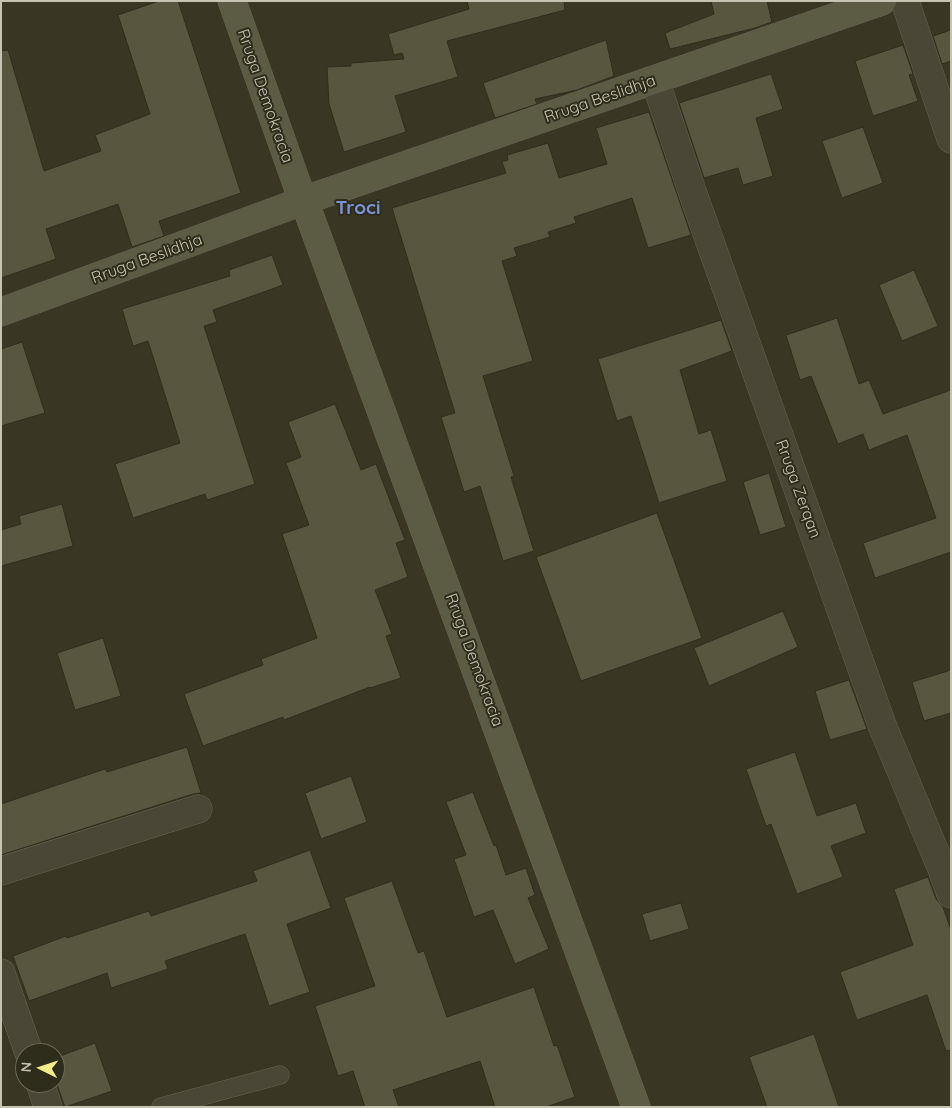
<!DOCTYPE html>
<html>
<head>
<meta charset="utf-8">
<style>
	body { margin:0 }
	#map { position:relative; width:952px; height:1108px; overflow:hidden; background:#393623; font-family:Quicksand,sans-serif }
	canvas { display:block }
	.frame { position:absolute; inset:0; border:2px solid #c6c4b1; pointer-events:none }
	.north { position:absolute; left:15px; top:1043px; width:50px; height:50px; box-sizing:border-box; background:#2e2c1b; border:1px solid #6b6957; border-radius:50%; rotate:274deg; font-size:14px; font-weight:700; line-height:20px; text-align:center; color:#c6c4b1 }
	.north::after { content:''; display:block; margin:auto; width:18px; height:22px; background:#f3eb88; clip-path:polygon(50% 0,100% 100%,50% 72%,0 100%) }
</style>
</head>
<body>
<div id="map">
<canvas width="952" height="1108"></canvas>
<div class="frame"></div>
<div class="north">N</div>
</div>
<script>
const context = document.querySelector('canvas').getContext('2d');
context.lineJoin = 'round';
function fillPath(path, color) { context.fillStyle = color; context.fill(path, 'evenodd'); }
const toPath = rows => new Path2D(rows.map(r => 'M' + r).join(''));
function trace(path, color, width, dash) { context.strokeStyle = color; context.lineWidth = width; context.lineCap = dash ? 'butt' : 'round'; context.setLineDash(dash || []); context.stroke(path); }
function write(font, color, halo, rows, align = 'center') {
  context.font = font + ' Quicksand,sans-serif'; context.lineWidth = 4; context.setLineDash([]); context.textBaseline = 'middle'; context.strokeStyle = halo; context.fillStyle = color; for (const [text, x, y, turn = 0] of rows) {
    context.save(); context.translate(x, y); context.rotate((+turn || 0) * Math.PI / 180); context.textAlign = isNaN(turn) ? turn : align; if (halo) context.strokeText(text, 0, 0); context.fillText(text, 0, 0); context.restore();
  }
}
const building = toPath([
	[159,1,178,1,241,193,159,221,164,236,132,247,118,204,46,229,56,259,1,278,1,51,8,50,44,171,101,151,95,135,150,114,118,15,159,1],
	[467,1,564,1,565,10,447,41,458,77,395,96,406,132,344,152,329,104,327,67,351,66,351,63,404,59,402,53,394,55,388,34,469,9,467,1],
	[711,1,767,1,772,22,755,28,670,49,665,33,714,14,711,1],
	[951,30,951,61,942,64,933,36,951,30],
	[606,40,614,76,577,90,535,99,537,104,495,118,483,83,606,40],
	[903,45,913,74,909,75,918,101,873,116,855,61,903,45],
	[771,74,783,109,756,118,773,176,743,185,738,168,704,178,679,103,771,74],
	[649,112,691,235,648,248,632,198,574,217,576,223,548,232,550,237,514,248,517,256,502,261,533,361,483,376,514,476,511,477,534,551,503,561,480,486,464,492,441,417,455,413,392,208,506,173,502,162,508,160,507,155,548,143,559,178,607,164,596,128,649,112],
	[863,127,883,183,842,198,822,141,863,127],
	[272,255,283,285,213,310,217,322,204,326,255,484,207,500,205,494,133,518,115,464,180,443,148,341,133,346,122,309,230,276,229,270,272,255],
	[914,270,938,326,902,341,879,285,914,270],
	[837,318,859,384,869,380,883,414,951,390,951,552,875,578,863,543,936,518,907,435,869,450,863,434,838,444,811,376,800,380,786,335,837,318],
	[721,320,732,351,680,370,699,434,711,430,727,481,659,503,631,416,617,421,598,359,721,320],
	[22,342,45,413,1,426,1,349,22,342],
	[335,404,361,470,376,464,405,540,396,543,408,577,375,590,392,634,386,636,401,678,370,688,370,687,284,720,283,717,203,746,184,694,263,665,261,659,317,638,282,534,309,525,286,463,301,457,288,422,335,404],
	[769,473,786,527,760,535,743,482,769,473],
	[62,504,73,546,1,566,1,530,21,524,19,516,62,504],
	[657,513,702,638,581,681,536,557,657,513],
	[783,611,798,647,709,686,694,648,783,611],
	[103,638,121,696,75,710,57,653,103,638],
	[951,670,951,713,924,721,912,682,951,670],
	[849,680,867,729,830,740,815,691,849,680],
	[187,747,201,793,193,794,1,855,1,804,105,769,107,772,187,747],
	[795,752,817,816,856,803,866,833,831,846,843,877,797,894,771,824,766,826,746,769,795,752],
	[351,776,367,822,321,839,305,793,351,776],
	[473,792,494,846,496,845,506,875,526,868,535,895,528,898,549,949,515,964,493,910,474,917,454,859,466,855,446,802,473,792],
	[310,850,331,908,287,924,310,992,269,1006,245,934,165,961,168,969,111,988,107,973,29,1001,13,956,66,936,67,938,149,911,151,916,257,881,253,871,310,850],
	[928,877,936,899,943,907,951,930,951,1050,946,1051,927,995,857,1020,840,972,913,945,894,889,928,877],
	[392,881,418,953,424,951,447,1017,534,987,554,1046,557,1045,575,1097,546,1107,495,1107,480,1061,393,1090,399,1107,365,1107,353,1071,338,1076,315,1006,375,986,344,898,392,881],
	[681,903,689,929,650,941,642,914,681,903],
	[814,1034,839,1107,767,1107,749,1057,814,1034],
	[95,1043,112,1091,65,1107,55,1079,55,1058,95,1043]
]);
const lane = toPath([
	[161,1107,280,1075]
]);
const street = toPath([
	[905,1,951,139],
	[655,80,693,194,882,725,942,869,951,894],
	[1,871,198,809],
	[1,973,29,1053],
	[40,1083,48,1107]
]);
const secondary = toPath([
	[232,1,299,190],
	[317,196,882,1],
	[309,214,636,1107],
	[1,312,292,205]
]);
const streetNames = [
	["Rruga Demokracia",265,96,71],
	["Rruga Beslidhja",600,99,-19],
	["Rruga Beslidhja",147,259,-20],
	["Rruga Zerqan",798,489,70],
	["Rruga Demokracia",474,660,70]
];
const quarterNames = [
	["Troci",358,208]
];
fillPath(building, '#59563f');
trace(building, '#302e1d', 1);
trace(lane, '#676554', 19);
trace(street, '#676554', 29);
trace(secondary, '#676554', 29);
trace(lane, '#4a4736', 18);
trace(street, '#4a4736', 28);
trace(secondary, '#5c5b44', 28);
write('16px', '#c6c4b1', '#2e2c1b', streetNames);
write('bold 19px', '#7a92d6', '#2e2c1b', quarterNames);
</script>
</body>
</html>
